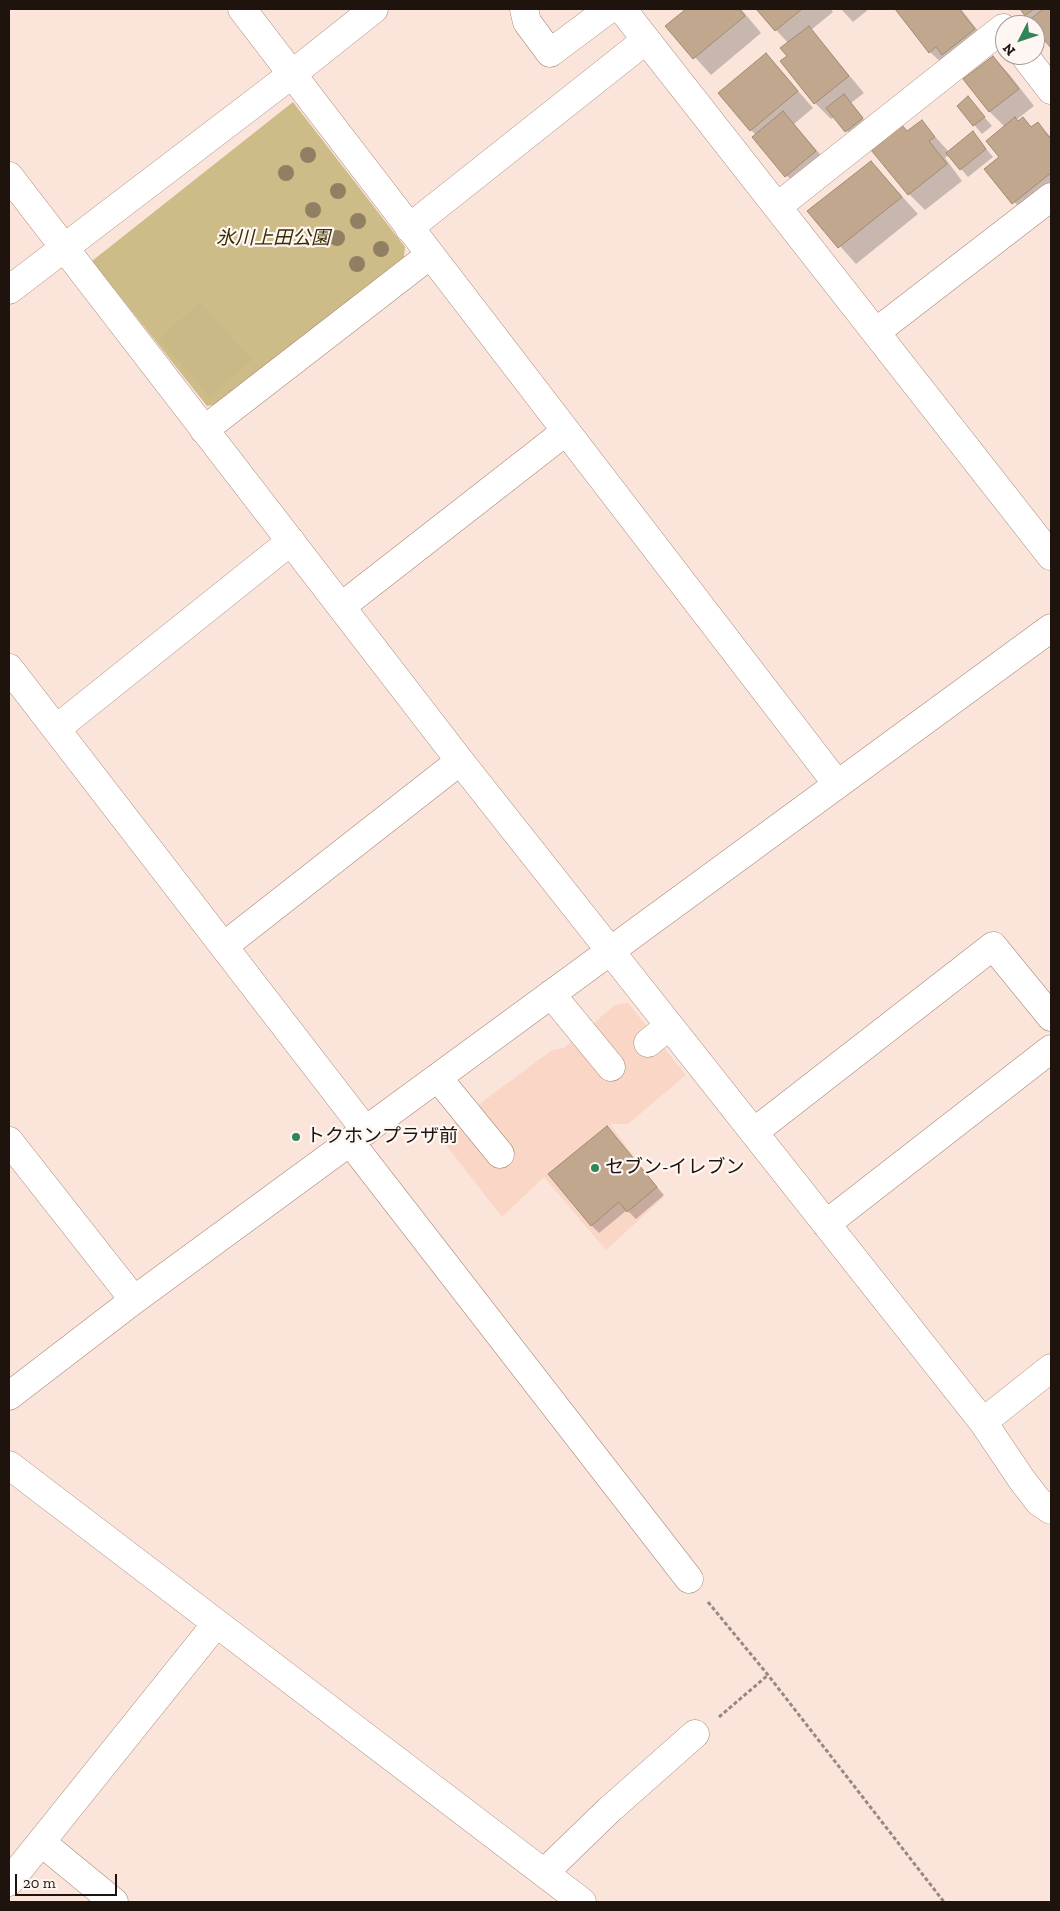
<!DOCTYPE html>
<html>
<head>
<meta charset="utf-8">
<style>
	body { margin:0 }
	#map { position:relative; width:1060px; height:1911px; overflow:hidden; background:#fbe5db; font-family:"Zilla Slab",serif }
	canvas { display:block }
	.frame { position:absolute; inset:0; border:10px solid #1f130d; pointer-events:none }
	.north { position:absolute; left:995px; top:15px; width:50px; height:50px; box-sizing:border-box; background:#fdf6f2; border:1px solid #a49b96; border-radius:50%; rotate:229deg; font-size:14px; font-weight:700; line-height:20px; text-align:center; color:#1f130d }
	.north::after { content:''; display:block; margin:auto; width:18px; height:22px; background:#308659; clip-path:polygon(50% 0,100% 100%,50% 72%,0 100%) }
	.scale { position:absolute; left:15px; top:1874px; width:102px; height:22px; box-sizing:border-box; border:2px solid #1f130d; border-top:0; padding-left:6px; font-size:15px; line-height:18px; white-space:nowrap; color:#1f130d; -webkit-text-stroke:4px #fdf6f2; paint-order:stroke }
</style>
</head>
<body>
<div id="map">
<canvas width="1060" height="1911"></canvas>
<div class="frame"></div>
<div class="north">N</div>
<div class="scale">20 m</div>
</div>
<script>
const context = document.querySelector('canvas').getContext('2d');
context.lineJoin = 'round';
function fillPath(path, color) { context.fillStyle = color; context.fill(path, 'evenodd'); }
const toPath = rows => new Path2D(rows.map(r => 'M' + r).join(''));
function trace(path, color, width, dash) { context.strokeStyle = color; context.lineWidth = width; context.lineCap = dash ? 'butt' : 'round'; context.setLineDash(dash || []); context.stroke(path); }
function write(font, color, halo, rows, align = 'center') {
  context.font = font + ' "Zilla Slab","Noto Sans JP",serif'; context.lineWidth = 4.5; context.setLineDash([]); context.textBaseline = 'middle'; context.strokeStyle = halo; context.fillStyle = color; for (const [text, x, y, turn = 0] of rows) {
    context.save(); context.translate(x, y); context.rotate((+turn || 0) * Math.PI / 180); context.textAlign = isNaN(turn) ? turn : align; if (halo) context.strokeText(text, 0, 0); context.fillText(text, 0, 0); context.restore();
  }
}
const built = toPath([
	[628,1003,686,1075,628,1124,610,1124,664,1197,606,1250,544,1177,502,1217,438,1135,552,1050,564,1048,615,1005]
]);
const green = toPath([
	[293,102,405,247,404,257,217,404,207,406,92,261]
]);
const forest = toPath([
	[200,302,252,360,210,397,159,339]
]);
const shadow = toPath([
	[688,9,741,9,761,33,711,75,667,26],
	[757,9,831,9,833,12,811,30,864,93,851,103,870,127,854,139,835,117,831,119,815,103,788,56,788,43],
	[841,9,869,9,853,22],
	[896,9,961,9,990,46,947,68,930,52],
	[1021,9,1051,9,1051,46,1031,20],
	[766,54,813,108,794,124,832,168,802,193,754,137,756,135,751,130],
	[993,57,1009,74,1034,106,1016,120,1019,122,1023,119,1033,128,1038,124,1051,137,1051,203,1030,220,986,169,1001,157,1005,127,990,112,965,80],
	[968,98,992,126,982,134,958,106],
	[921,121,949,152,973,133,993,157,968,177,949,155,945,158,962,181,925,210,909,194,908,132],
	[871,162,918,214,856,264,809,211],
	[607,1127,664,1195,636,1219,627,1210,599,1233,591,1225]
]);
const building = toPath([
	[686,9,739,9,745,16,693,59,665,26,686,9],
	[756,9,802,9,775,31,756,9],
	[895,9,959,9,975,29,942,55,936,47,929,53,895,9],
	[1020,9,1034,9,1025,16,1020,9],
	[1043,9,1051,9,1051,48,1035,29,1035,25,1028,21,1043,9],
	[809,26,849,76,814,104,780,61,787,56,780,48,809,26],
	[766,53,798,91,750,131,718,93,766,53],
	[993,56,1019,89,989,112,963,79,993,56],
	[844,94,863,118,845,132,826,108,844,94],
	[968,96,985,117,973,126,957,106,968,96],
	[783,111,816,151,785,177,752,137,783,111],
	[1015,117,1018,121,1023,117,1031,127,1038,122,1049,137,1051,136,1051,173,1012,204,984,169,999,157,986,141,1015,117],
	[922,120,935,137,929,141,947,164,908,195,871,150,902,125,907,131,922,120],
	[973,131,986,149,960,170,946,153,973,131],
	[871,161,902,197,838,248,807,211,871,161],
	[607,1126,657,1187,627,1212,619,1202,591,1226,548,1174,607,1126]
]);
const path = toPath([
	[708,1602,768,1675,944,1902],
	[719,1717,768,1675]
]);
const minor = toPath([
	[242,9,837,784],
	[524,9,527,22,550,53,609,9],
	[622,9,1051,556],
	[1024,55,1051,90],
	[9,176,460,761,983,1422,1022,1480,1039,1502,1051,1510],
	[777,207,1003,28],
	[409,228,646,40],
	[9,290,291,75,374,9],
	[876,332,1051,197],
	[204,430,430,255],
	[342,606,565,432],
	[9,668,366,1131],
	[56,729,291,541],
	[224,946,460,761],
	[551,994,611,1067],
	[648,1043,669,1026],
	[438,1078,500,1154],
	[754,1132,993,946,1051,1017],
	[9,1141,134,1300],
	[351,1143,689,1579],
	[826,1224,1051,1049],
	[9,1396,134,1300,1051,628],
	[983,1422,1051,1368],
	[9,1465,582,1902],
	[41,1842,114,1902],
	[544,1873,609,1810,695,1734],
	[9,1882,216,1624]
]);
const trees = [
	[308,155],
	[286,173],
	[338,191],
	[313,210],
	[358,221],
	[337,238],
	[381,249],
	[357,264]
];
const markers = [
	[296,1137,5,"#308659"],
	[595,1168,5,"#308659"]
];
const parkNames = [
	["氷川上田公園",273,239]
];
const poiNames = [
	["トクホンプラザ前",306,1137],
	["セブン-イレブン",605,1168]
];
fillPath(built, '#fad6c6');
fillPath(green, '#cdbb88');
fillPath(forest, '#cab886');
fillPath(shadow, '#0003');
fillPath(building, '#c0a78d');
trace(building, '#a28a70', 1);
trace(minor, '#a98878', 29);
trace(path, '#99887f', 3, [4, 2.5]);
trace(minor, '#fff', 28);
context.fillStyle = '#917f64';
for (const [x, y] of trees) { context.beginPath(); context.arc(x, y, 8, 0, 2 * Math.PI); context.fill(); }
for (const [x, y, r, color] of markers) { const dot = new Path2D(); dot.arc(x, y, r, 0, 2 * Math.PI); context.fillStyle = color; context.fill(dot); trace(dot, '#fdf6f2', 2); }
write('italic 19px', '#3a2c02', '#fdf6f2', parkNames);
write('19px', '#1f130d', '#fdf6f2', poiNames, 'left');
</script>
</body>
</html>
